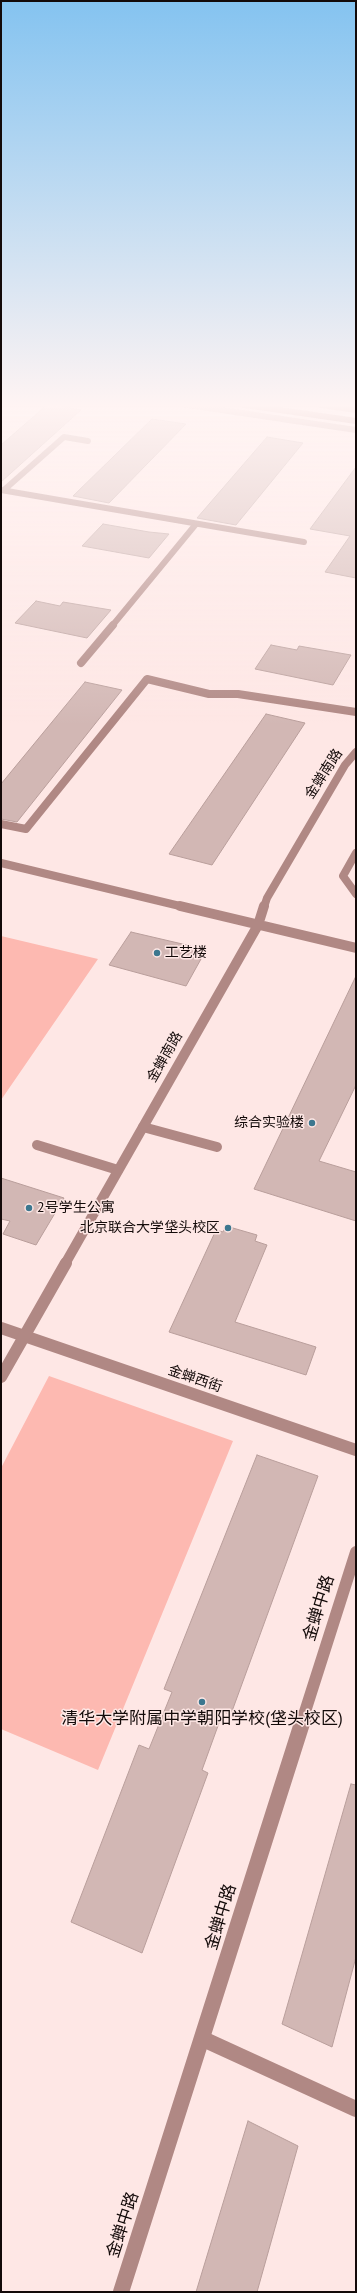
<!DOCTYPE html>
<html>
<head>
<meta charset="utf-8">
<style>
	body { margin:0 }
	#map { position:relative; width:357px; height:2293px; overflow:hidden; background:#fee7e5; font-family:"PT Sans",sans-serif }
	canvas { display:block }
	.frame { position:absolute; inset:0; border:2px solid #130a09; pointer-events:none }
</style>
</head>
<body>
<div id="map">
<canvas width="357" height="2293"></canvas>
<div class="frame"></div>
</div>
<script>
const context = document.querySelector('canvas').getContext('2d');
context.lineJoin = 'round';
function fillPath(path, color) { context.fillStyle = color; context.fill(path, 'evenodd'); }
const toPath = rows => new Path2D(rows.map(r => 'M' + r).join(''));
function trace(path, color, width, dash) { context.strokeStyle = color; context.lineWidth = width; context.lineCap = dash ? 'butt' : 'round'; context.setLineDash(dash || []); context.stroke(path); }
function write(font, color, halo, rows, align = 'center') {
  context.font = font + ' "PT Sans","Noto Sans SC",sans-serif'; context.lineWidth = 3; context.setLineDash([]); context.textBaseline = 'middle'; context.strokeStyle = halo; context.fillStyle = color; for (const [text, x, y, turn = 0] of rows) {
    context.save(); context.translate(x, y); context.rotate((+turn || 0) * Math.PI / 180); context.textAlign = isNaN(turn) ? turn : align; if (halo) context.strokeText(text, 0, 0); context.fillText(text, 0, 0); context.restore();
  }
}
const green = toPath([
	[1,936,98,959,1,1100],
	[49,1376,233,1441,98,1770,1,1729,1,1468]
]);
const building = toPath([
	[48,404,81,410,1,482,1,445,48,404],
	[152,419,186,424,109,503,73,496,152,419],
	[267,437,303,443,236,525,197,518,267,437],
	[356,467,356,578,325,572,350,536,310,529,356,467],
	[103,524,149,532,169,534,149,558,82,546,103,524],
	[36,601,60,606,63,602,111,610,87,638,15,623,36,601],
	[271,645,297,650,299,646,351,655,333,685,255,669,271,645],
	[85,682,122,690,17,822,1,819,1,784,85,682],
	[266,714,305,723,212,865,169,854,266,714],
	[131,932,191,946,201,959,186,986,109,965,131,932],
	[356,976,356,1085,319,1161,356,1172,356,1221,254,1189,356,976],
	[1,1178,64,1198,36,1245,3,1234,10,1221,1,1219,1,1178],
	[226,1226,257,1235,255,1241,267,1245,235,1322,316,1347,306,1375,169,1332,216,1230,223,1232,226,1226],
	[257,1455,318,1476,231,1714,223,1712,202,1770,208,1773,142,1953,71,1922,139,1745,149,1749,172,1692,164,1689,257,1455],
	[351,1784,356,1785,356,1957,332,2047,282,2024,351,1784],
	[248,2121,298,2146,257,2292,196,2292,248,2121]
]);
const serviceFar3 = toPath([
	[1,490,304,542],
	[4,490,64,437,88,441],
	[112,626,196,524]
]);
const serviceFar2 = toPath([
	[81,663,113,625],
	[1,824,26,829,147,679,209,694,238,694,356,712]
]);
const serviceFar1 = toPath([
	[143,1127,217,1147],
	[37,1145,118,1170]
]);
const service = toPath([
	[203,2039,356,2109]
]);
const minorFar2 = toPath([
	[356,853,343,876,356,894]
]);
const minorFar1 = toPath([
	[1,1328,356,1450],
	[303,1718,356,1552]
]);
const minor = toPath([
	[121,2292,304,1717]
]);
const tertiaryFar3 = toPath([
	[181,404,356,430]
]);
const tertiaryFar2 = toPath([
	[1,863,184,907],
	[264,907,267,898,345,765,356,752]
]);
const tertiaryFar1 = toPath([
	[180,906,356,948],
	[65,1264,258,925,264,906]
]);
const tertiary = toPath([
	[1,1377,66,1263]
]);
const secondary = toPath([
	[238,404,356,421],
	[315,404,356,410]
]);
const markers = [
	[157,953,4,"#3c778f"],
	[312,1123,4,"#3c778f"],
	[29,1208,4,"#3c778f"],
	[228,1228,4,"#3c778f"],
	[202,1702,4,"#3c778f"]
];
const streetNames = [
	["金蝉南路",324,774,-57],
	["金蝉南路",165,1057,-60],
	["金蝉西街",195,1379,19]
];
const poiNames = [
	["工艺楼",165,953],
	["综合实验楼",304,1123,"right"],
	["2号学生公寓",37,1208],
	["北京联合大学垡头校区",220,1228,"right"]
];
const nearStreetnames = [
	["金蝉中路",319,1608,-73],
	["金蝉中路",221,1917,-73],
	["金蝉中路",123,2225,-72]
];
const nearPoinames = [
	["清华大学附属中学朝阳学校(垡头校区)",202,1719]
];
fillPath(green, '#fdb9b1');
fillPath(building, '#d2b7b4');
trace(building, '#b99e9b', 1);
trace(serviceFar3, '#b08884', 6);
trace(serviceFar2, '#b08884', 8);
trace(serviceFar1, '#b08884', 10);
trace(service, '#b08884', 16);
trace(minorFar2, '#b08884', 8);
trace(minorFar1, '#b08884', 12);
trace(minor, '#b08884', 16);
trace(tertiaryFar3, '#b08884', 6);
trace(tertiaryFar2, '#b08884', 8);
trace(tertiaryFar1, '#b08884', 10);
trace(tertiary, '#b08884', 12);
trace(secondary, '#8f5853', 6);
const sky = context.createLinearGradient(0, 0, 0, 725);
sky.addColorStop(0, '#84c3f0');
sky.addColorStop(0.56, '#fff4f3');
sky.addColorStop(1, '#fff4f300');
context.fillStyle = sky;
context.fillRect(0, 0, 357, 725);
for (const [x, y, r, color] of markers) { const dot = new Path2D(); dot.arc(x, y, r, 0, 2 * Math.PI); context.fillStyle = color; context.fill(dot); trace(dot, '#fee7e5', 1.5); }
write('14px', '#130a09', '#fee7e5', streetNames);
write('14px', '#130a09', '#fee7e5', poiNames, 'left');
write('17px', '#130a09', '#fee7e5', nearStreetnames);
write('17px', '#130a09', '#fee7e5', nearPoinames);
</script>
</body>
</html>
